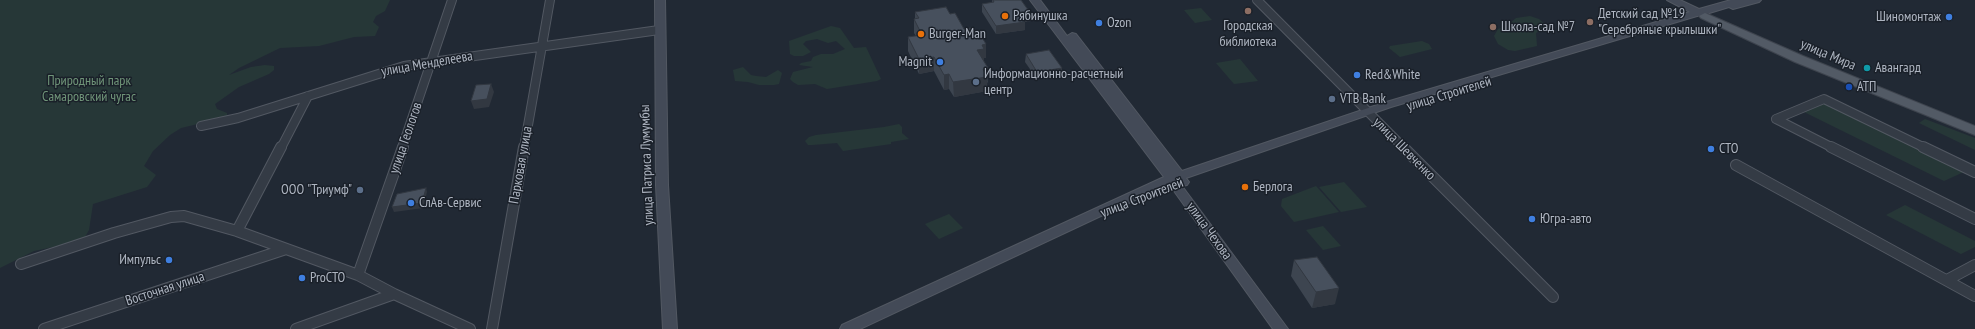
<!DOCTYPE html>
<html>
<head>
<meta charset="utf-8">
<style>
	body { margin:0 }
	canvas { display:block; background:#212934 }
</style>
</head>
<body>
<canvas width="1975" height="329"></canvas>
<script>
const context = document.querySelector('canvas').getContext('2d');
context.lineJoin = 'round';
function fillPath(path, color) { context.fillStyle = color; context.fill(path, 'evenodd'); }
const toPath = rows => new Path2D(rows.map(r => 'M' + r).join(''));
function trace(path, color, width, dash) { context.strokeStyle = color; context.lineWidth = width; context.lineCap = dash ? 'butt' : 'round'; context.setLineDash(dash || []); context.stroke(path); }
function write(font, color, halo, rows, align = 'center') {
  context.font = font + ' "PT Sans Narrow",sans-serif'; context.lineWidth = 3; context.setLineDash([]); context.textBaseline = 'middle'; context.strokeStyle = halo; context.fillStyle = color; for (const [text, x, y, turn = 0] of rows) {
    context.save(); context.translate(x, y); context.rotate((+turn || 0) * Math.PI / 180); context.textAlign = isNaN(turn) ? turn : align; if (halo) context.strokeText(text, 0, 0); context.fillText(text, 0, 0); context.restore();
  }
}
const green = toPath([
	[0,0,390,0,385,11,376,16,373,22,379,27,375,36,354,37,319,46,280,48,239,68,229,75,251,67,265,65,274,66,274,70,269,74,239,87,215,104,217,109,227,113,227,117,181,128,170,135,153,151,144,166,156,175,147,187,93,204,89,230,85,237,63,245,34,251,0,268],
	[1201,8,1212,20,1195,23,1184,10],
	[1530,16,1539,19,1547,26,1536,33,1537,46,1515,51,1508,50,1498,44,1494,36,1498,29,1508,25,1516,18],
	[831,26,840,28,854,48,866,47,881,79,877,81,827,89,815,84,798,85,793,82,790,79,793,72,813,67,799,65,801,63,811,61,813,57,821,54,833,54,845,49,836,41,828,43,817,39,806,41,803,44,811,52,803,56,794,56,790,54,789,41],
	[1422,41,1429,44,1432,49,1400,57,1389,48,1390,46],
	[1240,59,1258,81,1234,84,1216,63],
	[743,67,751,75,756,76,766,77,778,70,782,73,779,84,774,85,759,85,748,82,735,81,733,70],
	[1826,103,1966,171,1944,181,1804,112],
	[1925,119,1975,138,1975,150,1919,123],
	[899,124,902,127,902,133,909,139,891,142,891,144,843,151,837,143,812,145,808,145,805,141,809,137,816,135,884,127],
	[1344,182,1367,207,1341,212,1319,187],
	[1316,186,1339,212,1294,222,1281,206,1282,199],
	[1905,205,1975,241,1975,247,1961,254,1886,215],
	[949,214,963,228,939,239,925,224],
	[1323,226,1341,246,1323,250,1306,230]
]);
const streetFar1 = toPath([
	[1257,0,1404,148],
	[1776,119,1833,148],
	[1776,119,1824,99,1925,148],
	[201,126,238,118,404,66,659,30],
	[281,148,308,96],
	[402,148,452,0],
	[524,148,550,0]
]);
const street = toPath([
	[1403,147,1553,297],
	[1831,147,1975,219],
	[1923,147,1975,172],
	[1736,165,1975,296],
	[237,231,281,147],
	[21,264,114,233,171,217,184,216,237,231,358,275,394,294,470,329],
	[358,275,403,147],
	[1947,280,1975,265],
	[44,329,286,249],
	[296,329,394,294],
	[492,329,524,147]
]);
const secondary = toPath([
	[655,0,665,0,668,185,677,329,663,329,656,185,655,0],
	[1030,0,1040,0,1067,36,1072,33,1076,34,1182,171,1383,103,1690,12,1667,0,1680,0,1699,9,1731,0,1761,0,1759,2,1733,9,1729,7,1706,14,1704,16,1697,16,1391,107,1186,178,1189,182,1187,185,1182,186,1288,329,1273,329,1169,184,860,329,840,329,842,325,1164,177,1030,0]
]);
const primary = toPath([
	[1705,13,1803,56,1975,126,1975,135,1795,62,1701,18,1699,16,1705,13]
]);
const wall = toPath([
	[992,0,1021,0,1031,21,1025,22,1025,30,996,34,982,12,982,4,992,3],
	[915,12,950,14,964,29,973,31,986,44,986,58,984,58,984,62,988,82,987,83,987,91,954,97,949,89,944,90,934,71,919,74,908,51,908,37,916,36,914,33,914,19,915,19],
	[1026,54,1062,68,1061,75,1037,79,1025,62],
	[1294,260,1335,304,1312,308,1291,276]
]);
const shadedWall = toPath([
	[1031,14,1031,21,1025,22,1025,30,996,34,996,26,1020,15],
	[986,44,986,58,984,58,984,63,977,50,982,45],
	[934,57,934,71,919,74,919,59],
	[988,68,987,91,954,97,953,82,983,69],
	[1062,68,1061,75,1037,79,1037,72],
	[949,74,949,89,944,90,944,75],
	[491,84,494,92,489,107,474,109,471,101],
	[426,188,427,192,423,208,394,212,392,207],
	[1339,288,1335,304,1312,308,1316,292]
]);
const building = toPath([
	[993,0,1021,0,1031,14,1020,15,1025,22,996,26,982,4,994,2,993,0],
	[946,7,950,14,955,13,964,29,971,28,973,31,978,31,986,44,982,45,984,49,977,50,988,68,983,69,987,77,953,82,949,74,944,75,934,57,919,59,908,37,922,35,914,19,919,18,915,12,946,7],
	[1049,50,1062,68,1037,72,1026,54,1049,50],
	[491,84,487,99,471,101,476,85,491,84],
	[426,188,422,203,392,207,397,194,426,188],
	[1317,257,1339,288,1316,292,1294,260,1317,257]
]);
const markers = [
	[1248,11,4,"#8d6e63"],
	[1005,16,4,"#e8710a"],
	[1949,17,4,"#3f7fe0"],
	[1590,22,4,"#8d6e63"],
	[1099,23,4,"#3f7fe0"],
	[1493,27,4,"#8d6e63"],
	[921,34,4,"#e8710a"],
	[940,62,4,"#3f7fe0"],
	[1867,68,4,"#0f9aa8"],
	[1357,75,4,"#3f7fe0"],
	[976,82,4,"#5c6f8a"],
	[1849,87,4,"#1a4fb4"],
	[1332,99,4,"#5c6f8a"],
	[1711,149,4,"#3f7fe0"],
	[1245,187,4,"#e8710a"],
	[360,190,4,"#5c6f8a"],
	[411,203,4,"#3f7fe0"],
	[1532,219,4,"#3f7fe0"],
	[169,260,4,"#3f7fe0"],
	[302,278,4,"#3f7fe0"]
];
const poiNames = [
	["Детский сад №19",1598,14],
	["\"Серебряные крылышки\"",1598,30],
	["Рябинушка",1013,16],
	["Шиномонтаж",1941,17,"right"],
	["Ozon",1107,23],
	["Городская",1248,26,"center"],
	["библиотека",1248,42,"center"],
	["Школа-сад №7",1501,27],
	["Burger-Man",929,34],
	["Magnit",932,62,"right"],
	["Авангард",1875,68],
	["Информационно-расчетный",984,74],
	["центр",984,90],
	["Red&White",1365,75],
	["АТП",1857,87],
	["VTB Bank",1340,99],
	["СТО",1719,149],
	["Берлога",1253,187],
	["ООО \"Триумф\"",352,190,"right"],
	["СлАв-Сервис",419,203],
	["Югра-авто",1540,219],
	["Импульс",161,260,"right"],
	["ProСТО",310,278]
];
const streetNames = [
	["улица Мира",1828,55,23],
	["улица Менделеева",427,64,-10],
	["улица Строителей",1449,94,-17],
	["улица Геологов",406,138,-71],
	["улица Шевченко",1404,149,45],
	["Парковая улица",521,165,-80],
	["улица Патриса Лумумбы",647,165,-92],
	["улица Строителей",1142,198,-21],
	["улица Чехова",1209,231,54],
	["Восточная улица",165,289,-18]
];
const parkNames = [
	["Природный парк",89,81],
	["Самаровский чугас",89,97]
];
fillPath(green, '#263737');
trace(streetFar1, '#525862', 10);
trace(street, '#525862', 12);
trace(secondary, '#525862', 2);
trace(primary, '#3e444e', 2);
trace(streetFar1, '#343b45', 8);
trace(street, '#343b45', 10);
fillPath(secondary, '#434a57');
fillPath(primary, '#525a65');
fillPath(wall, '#3d4550');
fillPath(shadedWall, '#323841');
fillPath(building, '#47505d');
trace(building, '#323841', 1);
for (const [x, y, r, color] of markers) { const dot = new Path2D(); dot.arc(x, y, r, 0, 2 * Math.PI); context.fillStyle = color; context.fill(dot); trace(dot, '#1a2029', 1.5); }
write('14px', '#aeb5c1', '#1a2029', poiNames, 'left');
write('14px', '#aeb5c1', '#1a2029', streetNames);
write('14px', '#709579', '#1a2029', parkNames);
</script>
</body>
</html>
